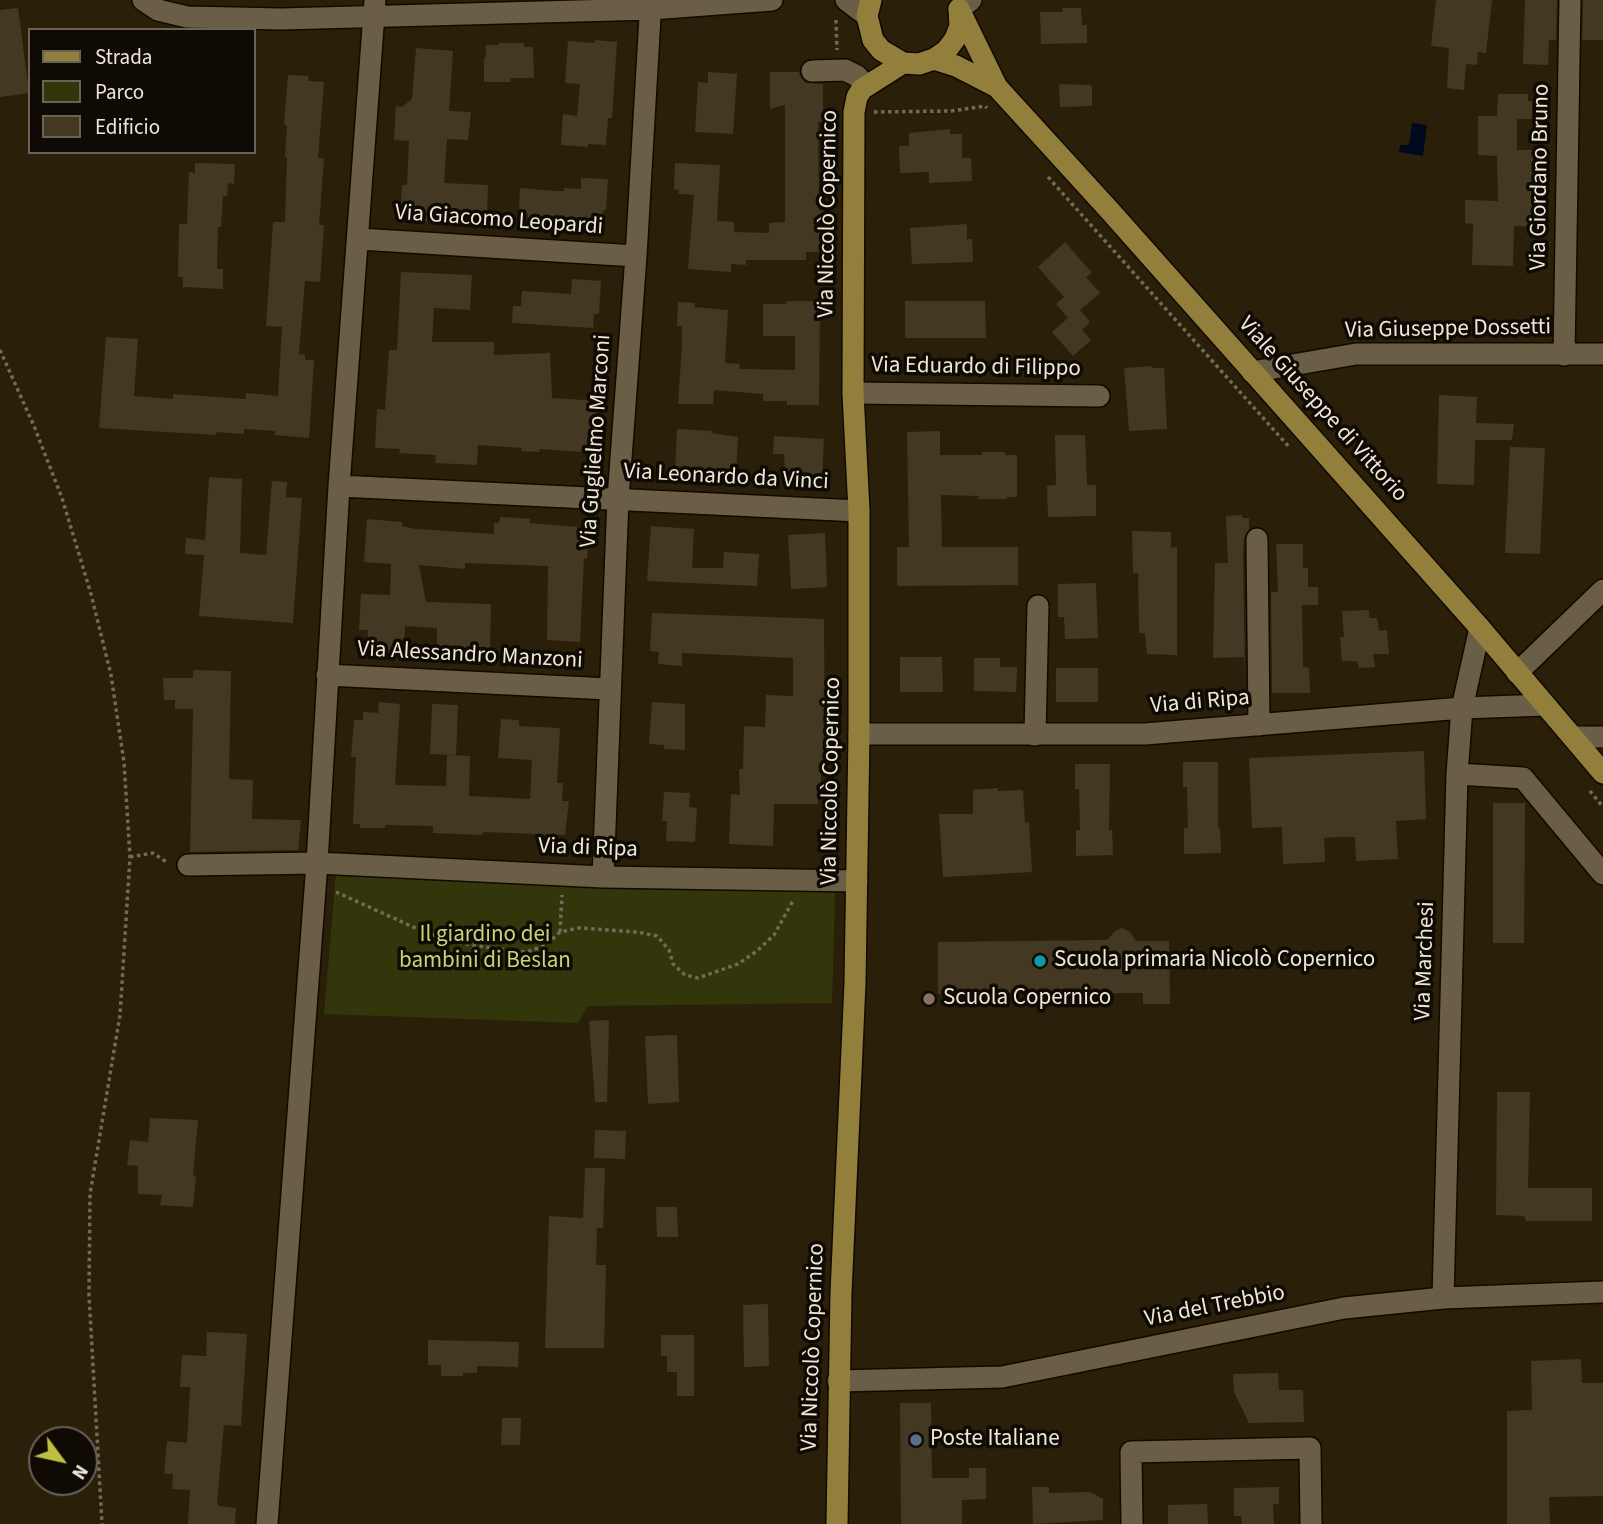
<!DOCTYPE html>
<html>
<head>
<meta charset="utf-8">
<style>
	body { margin:0 }
	#map { position:relative; width:1603px; height:1524px; overflow:hidden; background:#2a200a; font-family:"Source Sans 3",sans-serif }
	canvas { display:block }
	.legend { position:absolute; left:28px; top:28px; width:228px; height:126px; box-sizing:border-box; background:#0f0a03; border:2px solid #686259; margin:0; padding:9px 12px; list-style:none; font-size:21px; color:#ede6d9 }
	.legend li { display:flex; align-items:center; gap:14px; height:35px }
	.legend b { width:35px; border:2px solid #686259 }
	.north { position:absolute; left:28px; top:1426px; width:70px; height:70px; box-sizing:border-box; background:#0f0a03; border:2px solid #686259; border-radius:50%; rotate:123deg; font-size:19px; font-weight:700; line-height:28px; text-align:center; color:#ede6d9 }
	.north::after { content:''; display:block; margin:auto; width:24px; height:32px; background:#bdbf43; clip-path:polygon(50% 0,100% 100%,50% 72%,0 100%) }
</style>
</head>
<body>
<div id="map">
<canvas width="1603" height="1524"></canvas>
<ul class="legend">
<li><b style="height:9px;background:#937f3c"></b>Strada</li>
<li><b style="height:19px;background:#33360b"></b>Parco</li>
<li><b style="height:19px;background:#433922"></b>Edificio</li>
</ul>
<div class="north">N</div>
</div>
<script>
const context = document.querySelector('canvas').getContext('2d');
context.lineJoin = 'round';
function fillPath(path, color) { context.fillStyle = color; context.fill(path, 'evenodd'); }
const toPath = rows => new Path2D(rows.map(r => 'M' + r).join(''));
function trace(path, color, width, dash) { context.strokeStyle = color; context.lineWidth = width; context.lineCap = dash ? 'butt' : 'round'; context.setLineDash(dash || []); context.stroke(path); }
function write(font, color, halo, rows, align = 'center') {
  context.font = font + ' "Source Sans 3",sans-serif'; context.lineWidth = 7; context.setLineDash([]); context.textBaseline = 'middle'; context.strokeStyle = halo; context.fillStyle = color; for (const [text, x, y, turn = 0] of rows) {
    context.save(); context.translate(x, y); context.rotate((+turn || 0) * Math.PI / 180); context.textAlign = isNaN(turn) ? turn : align; if (halo) context.strokeText(text, 0, 0); context.fillText(text, 0, 0); context.restore();
  }
}
const green = toPath([
	[336,874,835,892,832,1003,588,1006,578,1023,324,1014]
]);
const water = toPath([
	[1412,123,1427,125,1423,156,1399,152,1400,145,1409,145]
]);
const building = toPath([
	[1436,0,1492,0,1486,53,1478,52,1477,65,1466,64,1464,90,1447,88,1449,48,1431,46],
	[1525,0,1557,0,1556,40,1549,40,1548,65,1523,64],
	[1583,0,1603,0,1603,40,1582,40],
	[18,8,29,93,0,97,0,10],
	[1062,8,1081,8,1082,25,1087,25,1087,43,1041,44,1040,12,1063,12],
	[595,40,617,42,612,118,608,118,606,145,588,144,588,147,561,145,563,114,577,116,580,84,565,83,568,41,595,43],
	[499,43,524,43,524,47,533,47,534,78,510,78,511,82,484,82,484,57,486,57,486,45,499,45],
	[416,48,453,51,449,111,471,112,468,140,447,139,444,183,488,185,487,219,428,216,427,222,400,221,402,185,407,185,409,141,394,140,396,106,402,107,412,99],
	[708,72,737,74,733,134,695,132,698,82,708,83],
	[770,72,799,72,801,78,806,83,823,84,823,122,818,122,819,211,824,210,824,252,806,252,806,260,746,260,746,265,731,264,731,272,688,269,694,195,678,194,679,190,674,189,675,163,720,165,717,221,734,222,734,232,769,233,769,223,785,222,785,105,770,109],
	[288,75,309,76,308,81,324,82,318,158,324,158,319,225,324,225,320,282,305,281,299,354,305,355,305,360,314,360,309,438,275,435,275,431,244,429,244,434,216,432,216,435,99,428,106,337,138,339,134,396,173,399,173,394,246,399,246,393,278,396,282,327,266,326,273,222,285,222,287,157,285,157,287,125,284,125],
	[1059,84,1090,85,1092,87,1092,106,1060,107],
	[1498,94,1528,94,1528,101,1532,101,1532,119,1517,119,1517,150,1533,150,1536,226,1514,226,1513,266,1472,265,1473,224,1465,223,1465,200,1498,201,1497,156,1478,155,1478,116,1497,116],
	[950,129,950,134,962,134,962,158,971,158,972,181,929,183,929,172,900,173,899,146,909,146,909,133],
	[195,163,235,164,234,184,228,183,227,196,223,196,221,227,218,227,217,269,223,269,223,289,183,287,183,277,178,277,179,224,187,224,189,172,195,173],
	[581,178,608,179,606,210,603,210,601,235,567,233,567,223,527,221,528,214,519,213,520,188,557,191,564,191,564,188,581,189],
	[967,224,967,239,972,239,973,262,912,264,910,228],
	[1065,242,1092,273,1086,277,1100,293,1080,310,1090,322,1082,330,1091,340,1073,356,1052,332,1068,318,1056,304,1064,297,1038,267],
	[401,272,472,275,470,310,434,308,432,342,494,342,494,355,550,353,552,398,599,401,595,453,540,449,539,452,521,451,522,448,478,445,477,465,435,463,436,455,399,453,400,449,375,448,377,409,385,410,389,350,397,350],
	[572,279,601,281,599,314,594,314,593,328,512,323,513,306,521,306,522,291,571,294],
	[787,301,820,301,819,405,787,405,787,401,763,401,763,394,714,390,713,404,678,404,682,346,682,326,677,326,678,302,695,303,694,307,728,310,725,363,740,364,739,369,795,370,795,336,763,336,763,304,786,304],
	[905,301,985,301,986,338,905,338],
	[1152,366,1152,368,1164,368,1167,429,1129,431,1124,368],
	[1439,395,1477,397,1476,423,1514,424,1512,440,1475,440,1474,485,1437,484],
	[677,429,712,431,711,433,738,437,736,474,675,471],
	[940,431,940,455,982,455,982,452,1005,452,1005,455,1017,455,1017,497,1007,497,1007,499,978,499,979,496,941,495,942,547,1018,547,1018,585,897,586,897,547,909,547,907,432],
	[1055,435,1085,435,1087,485,1096,485,1096,516,1048,517,1047,486,1056,485],
	[774,436,824,439,822,477,785,474,784,454,773,454],
	[1510,447,1545,448,1540,554,1505,553],
	[209,477,242,479,240,553,266,555,272,481,287,482,286,497,302,498,293,623,199,616,204,555,185,554,186,538,205,540],
	[1242,515,1242,518,1249,518,1249,529,1244,538,1243,552,1245,689,1244,657,1213,658,1215,563,1228,563,1226,516],
	[500,517,530,519,530,523,577,527,577,531,589,532,587,559,584,558,580,642,547,640,548,566,465,563,465,569,419,565,426,602,491,604,490,648,437,647,437,628,405,626,404,653,367,651,368,630,359,630,361,594,390,595,391,564,364,562,367,519,402,522,402,526,416,529,494,534,494,523,499,523],
	[651,526,694,529,692,568,723,568,724,552,759,554,757,586,647,581],
	[1132,531,1171,532,1171,548,1177,547,1177,655,1147,654,1145,633,1139,633,1138,573,1133,573],
	[825,533,827,587,791,589,788,535],
	[1276,544,1303,544,1303,568,1308,568,1308,587,1318,587,1318,605,1302,605,1303,667,1309,668,1310,693,1272,693,1271,592,1278,592],
	[1096,583,1098,638,1065,639,1064,617,1058,617,1058,584],
	[1369,610,1369,618,1377,618,1379,631,1387,630,1389,654,1373,654,1375,667,1359,668,1357,661,1342,661,1340,637,1344,637,1342,611],
	[652,613,824,619,825,764,821,764,821,792,818,792,818,804,774,804,773,846,729,844,731,794,740,795,739,769,743,769,744,726,765,727,766,695,793,696,793,658,682,653,682,666,658,664,659,652,650,651],
	[900,657,942,657,943,692,900,692],
	[974,658,1000,658,1000,667,1017,667,1016,692,974,691],
	[1056,668,1098,668,1098,702,1056,702],
	[193,670,231,671,229,779,253,780,252,819,301,820,298,850,190,852,193,709,175,709,175,700,164,700,163,678,193,678],
	[379,702,400,704,395,785,446,786,447,755,470,756,469,796,530,799,532,760,498,758,501,719,519,720,519,726,560,728,557,783,563,783,562,801,569,801,565,835,483,832,483,835,433,833,433,826,385,825,385,828,360,828,360,824,353,824,356,757,351,757,354,720,363,720,363,712,378,713],
	[652,702,685,704,685,750,664,749,664,745,649,744],
	[432,704,458,705,456,755,430,754],
	[1424,751,1426,819,1396,821,1398,859,1356,861,1355,837,1340,837,1324,838,1325,862,1283,864,1282,827,1252,828,1249,758],
	[1183,762,1218,762,1218,827,1220,828,1221,853,1184,854,1184,828,1188,828,1187,787,1183,787],
	[1075,764,1110,764,1109,830,1112,830,1113,855,1076,856,1076,830,1080,830,1079,789,1075,789],
	[998,788,998,791,1023,790,1025,823,1029,822,1032,872,943,877,939,814,973,814,973,790],
	[664,792,690,793,689,807,697,808,695,842,666,841,667,821,662,821],
	[1493,803,1525,803,1524,943,1493,943],
	[1122,928,1130,932,1136,941,1169,941,1170,1004,1143,1004,1143,993,938,994,938,942,1107,940,1115,931],
	[609,1020,607,1102,595,1102,589,1021],
	[677,1035,679,1102,648,1104,645,1036],
	[1497,1092,1530,1092,1528,1188,1592,1188,1592,1221,1526,1221,1524,1216,1496,1215],
	[150,1118,198,1120,193,1175,196,1176,193,1207,160,1205,162,1195,138,1194,138,1166,127,1165,130,1140,148,1142],
	[595,1130,626,1131,625,1159,594,1158],
	[585,1168,605,1168,603,1228,597,1228,596,1265,606,1265,604,1348,545,1348,549,1216,583,1218],
	[656,1207,677,1207,678,1237,657,1237],
	[768,1304,769,1366,744,1367,743,1305],
	[207,1332,247,1334,241,1426,224,1425,217,1502,218,1506,236,1508,235,1524,188,1524,190,1490,172,1489,173,1474,164,1474,167,1441,187,1443,190,1387,180,1387,182,1355,206,1356],
	[661,1335,694,1335,694,1396,677,1396,677,1372,667,1372,667,1356,661,1356],
	[428,1340,519,1342,518,1367,477,1366,477,1373,463,1373,463,1376,441,1376,441,1365,428,1365],
	[1581,1359,1582,1383,1603,1383,1603,1496,1549,1497,1550,1524,1507,1524,1507,1411,1532,1410,1531,1361],
	[1278,1373,1279,1390,1303,1390,1304,1422,1249,1423,1234,1392,1233,1374],
	[900,1403,931,1403,932,1478,969,1478,969,1468,986,1468,986,1499,962,1500,962,1524,901,1524],
	[502,1418,521,1418,520,1445,501,1445],
	[1032,1487,1049,1487,1049,1493,1090,1492,1103,1499,1103,1520,1033,1524],
	[1279,1487,1279,1504,1273,1504,1274,1524,1242,1524,1241,1516,1234,1516,1234,1488],
	[1207,1504,1208,1524,1168,1524,1168,1505]
]);
const path = toPath([
	[836,20,837,50],
	[874,112,951,111,985,106,987,108],
	[1048,177,1290,448],
	[0,350,34,426,62,498,91,594,111,675,124,762,130,857,120,1015,90,1194,89,1295,102,1524],
	[1590,791,1603,807],
	[130,857,153,853,168,863],
	[336,892,422,931,460,943,492,948,526,952,545,946,560,932,579,928,638,932,657,936,669,950,673,964,685,975,698,978,738,964,757,951,774,935,794,899],
	[560,932,562,895]
]);
const minor = toPath([
	[143,0,158,10,187,17,281,19,651,9,772,0],
	[846,0,867,16],
	[959,9,971,0],
	[812,71,845,70,857,76,866,86],
	[359,239,636,256],
	[1564,355,1570,0],
	[1252,372,1356,354,1603,354],
	[853,393,1099,396],
	[339,486,859,511],
	[1257,539,1259,725],
	[1517,673,1603,590],
	[327,675,609,689],
	[859,734,1145,734,1462,708,1545,705],
	[1035,735,1038,606],
	[1573,737,1603,737],
	[1457,774,1523,778,1603,874],
	[188,865,317,863,603,877,857,881],
	[603,877,618,499,636,256,651,0],
	[1443,1298,1457,774,1462,708,1480,628],
	[838,1381,1002,1377,1344,1308,1443,1298,1603,1292],
	[267,1524,317,863,339,486,375,0],
	[1132,1524,1131,1452,1310,1448,1311,1524]
]);
const major = toPath([
	[871,0,867,16,873,40,881,50,903,63,919,64,934,59,946,51,955,39,960,26,959,9],
	[959,9,997,87,1111,212,1480,628,1603,773],
	[934,59,956,66,997,87],
	[837,1524,841,1293,855,983,859,734,859,511,853,393,854,112,857,97,862,89,903,63]
]);
const markers = [
	[1040,961,7,"#0f9aa8"],
	[929,999,7,"#8d6e63"],
	[916,1440,7,"#5c6f8a"]
];
const streetNames = [
	["Via Giordano Bruno",1541,177,-89],
	["Via Niccolò Copernico",829,214,-89],
	["Via Giacomo Leopardi",499,221,4],
	["Via Giuseppe Dossetti",1448,330,-1],
	["Via Eduardo di Filippo",976,368,1],
	["Viale Giuseppe di Vittorio",1322,410,48],
	["Via Guglielmo Marconi",597,441,-86],
	["Via Leonardo da Vinci",726,478,3],
	["Via Alessandro Manzoni",470,656,3],
	["Via di Ripa",1200,703,-5],
	["Via Niccolò Copernico",832,781,-89],
	["Via di Ripa",588,849,2],
	["Via Marchesi",1426,961,-88],
	["Via del Trebbio",1215,1307,-11],
	["Via Niccolò Copernico",814,1347,-88]
];
const parkNames = [
	["Il giardino dei",485,936],
	["bambini di Beslan",485,962]
];
const poiNames = [
	["Scuola primaria Nicolò Copernico",1054,961],
	["Scuola Copernico",943,999],
	["Poste Italiane",930,1440]
];
fillPath(green, '#33360b');
fillPath(water, '#000a1e');
fillPath(building, '#433922');
trace(minor, '#120900', 24);
trace(major, '#120900', 24);
trace(path, '#736a57', 3.5, [3.5, 3.5]);
trace(minor, '#6a5e47', 21);
trace(major, '#937f3c', 21);
for (const [x, y, r, color] of markers) { const dot = new Path2D(); dot.arc(x, y, r, 0, 2 * Math.PI); context.fillStyle = color; context.fill(dot); trace(dot, '#0f0a03', 2.5); }
write('23px', '#ede6d9', '#0f0a03', streetNames);
write('23px', '#cad377', '#0f0a03', parkNames);
write('23px', '#ede6d9', '#0f0a03', poiNames, 'left');
</script>
</body>
</html>
